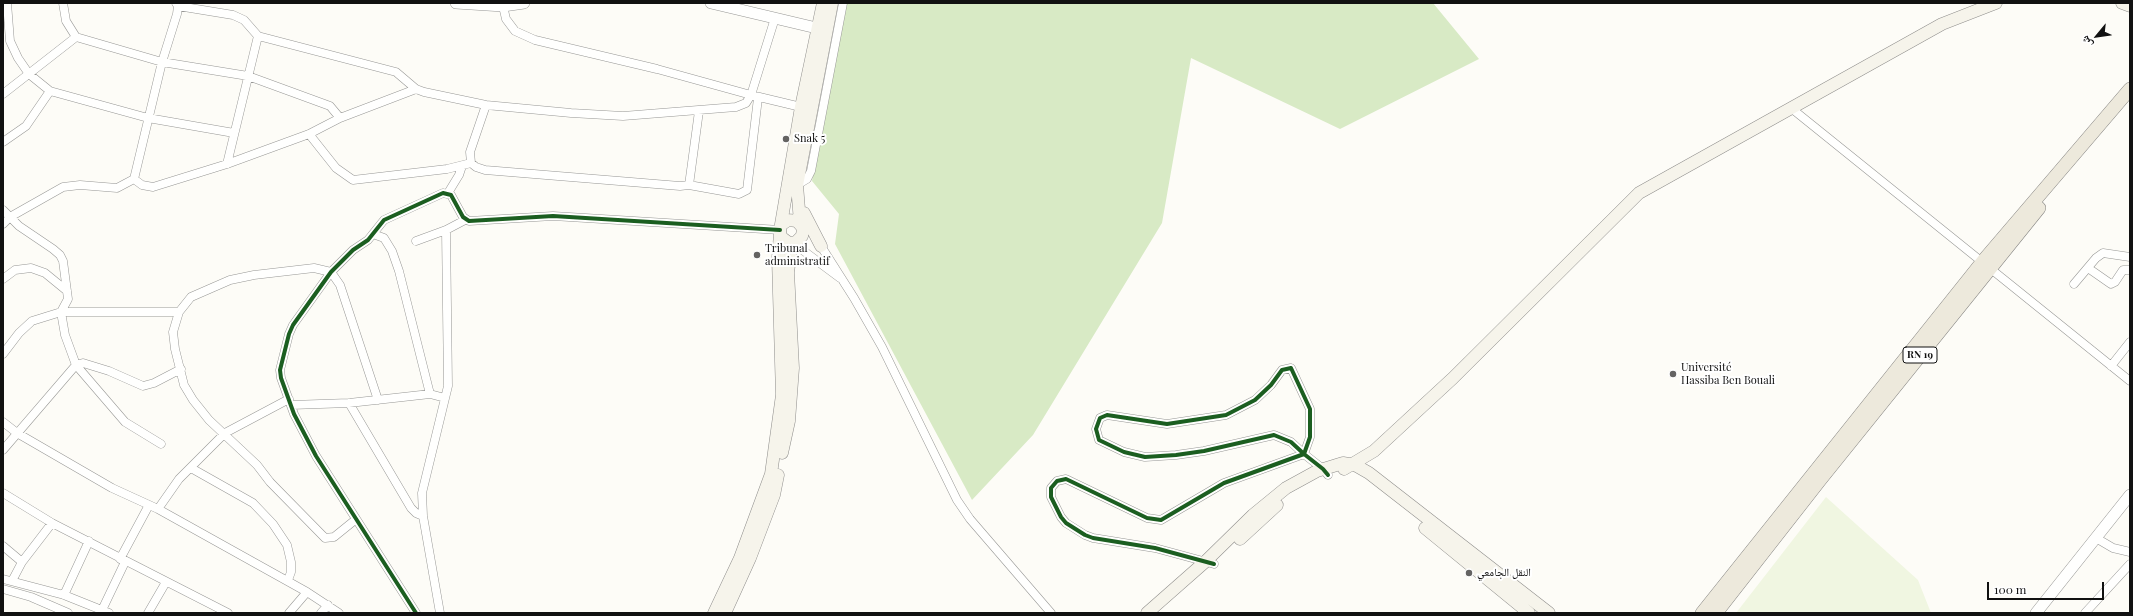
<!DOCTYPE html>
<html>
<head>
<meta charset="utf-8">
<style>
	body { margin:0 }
	#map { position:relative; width:2133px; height:616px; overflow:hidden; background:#fdfcf7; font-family:"Playfair Display","Noto Naskh Arabic",serif }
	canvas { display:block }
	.frame { position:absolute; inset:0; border:4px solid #111; pointer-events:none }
	.north { position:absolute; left:2077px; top:16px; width:40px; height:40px; -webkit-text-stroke:3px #fff; paint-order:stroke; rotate:241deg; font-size:11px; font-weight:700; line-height:16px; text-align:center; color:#111 }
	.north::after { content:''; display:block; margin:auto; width:14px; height:18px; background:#111; clip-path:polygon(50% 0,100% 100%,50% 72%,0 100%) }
	.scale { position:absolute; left:1987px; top:582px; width:117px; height:18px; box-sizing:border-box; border:2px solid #111; border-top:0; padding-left:5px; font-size:12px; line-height:14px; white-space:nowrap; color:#111; -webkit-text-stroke:3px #fff; paint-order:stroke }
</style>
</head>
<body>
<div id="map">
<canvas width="2133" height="616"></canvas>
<div class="frame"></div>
<div class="north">ش</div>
<div class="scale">100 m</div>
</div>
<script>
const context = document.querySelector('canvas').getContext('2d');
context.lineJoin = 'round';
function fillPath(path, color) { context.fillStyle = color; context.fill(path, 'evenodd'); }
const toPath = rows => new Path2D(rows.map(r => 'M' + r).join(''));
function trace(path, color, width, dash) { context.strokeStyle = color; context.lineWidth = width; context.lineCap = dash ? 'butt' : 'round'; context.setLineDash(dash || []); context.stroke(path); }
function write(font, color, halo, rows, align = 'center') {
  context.font = font + ' "Playfair Display","Noto Naskh Arabic",serif'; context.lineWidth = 4; context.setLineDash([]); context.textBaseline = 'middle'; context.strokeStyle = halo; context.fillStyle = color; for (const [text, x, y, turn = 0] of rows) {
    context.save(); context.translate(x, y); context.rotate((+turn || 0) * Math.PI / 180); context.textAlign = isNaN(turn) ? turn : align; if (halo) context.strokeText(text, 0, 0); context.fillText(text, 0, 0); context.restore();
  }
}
const forest = toPath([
	[847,3,1433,3,1479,59,1340,129,1191,58,1162,223,1033,435,972,500,835,244,839,214,812,181]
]);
const pitch = toPath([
	[1826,497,1918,580,1931,613,1736,613]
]);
const minor = toPath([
	[7,3,10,41,18,58,29,74,50,91,148,118,234,133],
	[63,3,66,21,76,37,162,62,248,76,330,106,340,118],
	[178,6,233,15,244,20,258,36,396,72,416,89,424,92,486,105,571,113,623,116,736,107,746,103,751,95,801,107],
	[503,6,506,19,515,31,535,40,657,69,751,95,775,18],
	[3,94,76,37],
	[486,105,470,152,471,163,476,167,485,170,680,186,689,185,699,111],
	[1791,108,2130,381],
	[309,134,336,168,353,180,447,169,471,163],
	[3,142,26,126,50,91],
	[227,164,258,36],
	[134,179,142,185,153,187,227,164,309,134,340,118,416,89],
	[689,185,739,194,747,190,758,98],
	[797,185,807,179,811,171,843,3],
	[448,193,459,175,462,166],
	[3,210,19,226,53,249,60,255,63,261,68,299,61,312,65,335,76,365,125,422,161,444],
	[3,224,10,217,63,187,80,185,117,188,134,179,162,62,177,14,178,6,176,3],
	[373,234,384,238,392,251,399,271,430,394],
	[416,241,446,230,465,220],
	[793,243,840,278],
	[819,243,854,298,882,347,957,500,970,519,1051,613],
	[2088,268,2111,284,2115,282,2123,270,2130,270],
	[3,279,15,270,31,268,45,273,67,291],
	[2074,284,2096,258,2103,253,2130,257],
	[3,354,19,333,32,321,61,312,179,312],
	[2111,366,2130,342],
	[349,403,411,508,416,513,423,516],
	[291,405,349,403,430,394,445,398],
	[3,422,17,433,112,488,158,509,307,592],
	[3,450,76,365,83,363,109,371,143,386,154,383,181,369],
	[191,468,253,503,273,524,287,545,291,562,291,572,288,580],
	[3,493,52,523,228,613],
	[158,509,179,479,225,433,289,399],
	[355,520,334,537,325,538,270,482,257,465,209,420,193,400,184,385,175,349,173,332,179,312,191,297,230,280,254,275,314,268,331,272,340,285,378,400],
	[2096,538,2113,548,2130,552],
	[3,546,22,562],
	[120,559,149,505],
	[1214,564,1155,548,1093,538,1085,535,1066,523,1061,517,1051,497,1051,488,1057,481,1066,479,1147,518,1161,520,1224,483,1304,454,1310,437,1310,409,1291,368,1282,370,1271,385,1255,400,1226,415,1167,424,1107,415,1100,418,1096,429,1099,440,1124,452,1145,457,1176,455,1204,451,1274,435,1291,442,1304,454,1323,469,1328,475],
	[3,579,64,595,109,613],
	[12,581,22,562,52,523],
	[3,589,31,597,68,613],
	[64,595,89,541],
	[102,610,125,562],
	[148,613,166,582],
	[289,613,307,592,339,613],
	[321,613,328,605],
	[416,613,316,456,294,414,281,378,280,370,289,334,293,325,331,272,353,250,368,240,384,220,443,193,451,195,463,217,469,221,553,216,780,230],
	[440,613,423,516,422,493,448,386,446,230],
	[2085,613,2130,564]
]);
const tertiary = toPath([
	[456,3,503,6,524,3],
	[711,3,825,30],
	[2036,613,2130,495]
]);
const secondary = toPath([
	[2122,3,2130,6],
	[804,213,821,246],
	[800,222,797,185,832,3],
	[781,225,788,220,797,221,803,228,802,236,796,242,789,243,781,237,780,230,801,107,823,3],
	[782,453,789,421,793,368,788,272,792,243],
	[1344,469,1374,451,1453,378,1639,193,1942,24,1996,3],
	[1425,528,1529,613],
	[1240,539,1277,505],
	[714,613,740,558,771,474,782,395,778,258,780,234],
	[725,613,750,558,774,495,778,475],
	[1147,613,1206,561,1253,515,1286,488,1317,471,1343,463,1355,465,1369,473,1549,613]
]);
const primary = toPath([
	[1702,613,1983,261,2130,89],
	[1716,613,1820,480,2039,208]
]);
const cycleway = toPath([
	[1214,564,1155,548,1093,538,1085,535,1066,523,1061,517,1051,497,1051,488,1057,481,1066,479,1147,518,1161,520,1224,483,1304,454,1310,437,1310,409,1291,368,1282,370,1271,385,1255,400,1226,415,1167,424,1107,415,1100,418,1096,429,1099,440,1124,452,1145,457,1176,455,1204,451,1274,435,1291,442,1304,454,1323,469,1328,475],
	[416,613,316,456,294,414,281,378,280,370,289,334,293,325,331,272,353,250,368,240,384,220,443,193,451,195,463,217,469,221,553,216,780,230]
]);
const markers = [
	[786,139,4,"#646362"],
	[757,255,4,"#646362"],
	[1673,374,4,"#646362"],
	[1469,573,4,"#646362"]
];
const shields = [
	[1920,355,34]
];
const shieldNames = [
	["RN 19",1920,355]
];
const poiNames = [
	["Snak 5",794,139],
	["Tribunal",765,249],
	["administratif",765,262],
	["Université",1681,368],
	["Hassiba Ben Bouali",1681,381],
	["النقل الجامعي",1477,573]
];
fillPath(forest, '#d8eac5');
fillPath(pitch, '#f0f6e1');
trace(minor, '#979795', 9);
trace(tertiary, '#979795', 12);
trace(secondary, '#8e8d8b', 13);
trace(primary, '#858482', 14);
trace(minor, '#fffffe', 8);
trace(tertiary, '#fffffe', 11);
trace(secondary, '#f6f4eb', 12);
trace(primary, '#ede9dc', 13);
trace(cycleway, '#1b5e20', 4);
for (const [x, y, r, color] of markers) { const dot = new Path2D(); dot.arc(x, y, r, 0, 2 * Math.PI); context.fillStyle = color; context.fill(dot); trace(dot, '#fff', 1.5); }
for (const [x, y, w] of shields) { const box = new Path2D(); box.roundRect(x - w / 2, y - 8, w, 16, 3); context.fillStyle = '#fff'; context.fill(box); trace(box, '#111', 1); }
write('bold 10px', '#111', null, shieldNames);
write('11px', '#111', '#fff', poiNames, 'left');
</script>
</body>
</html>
